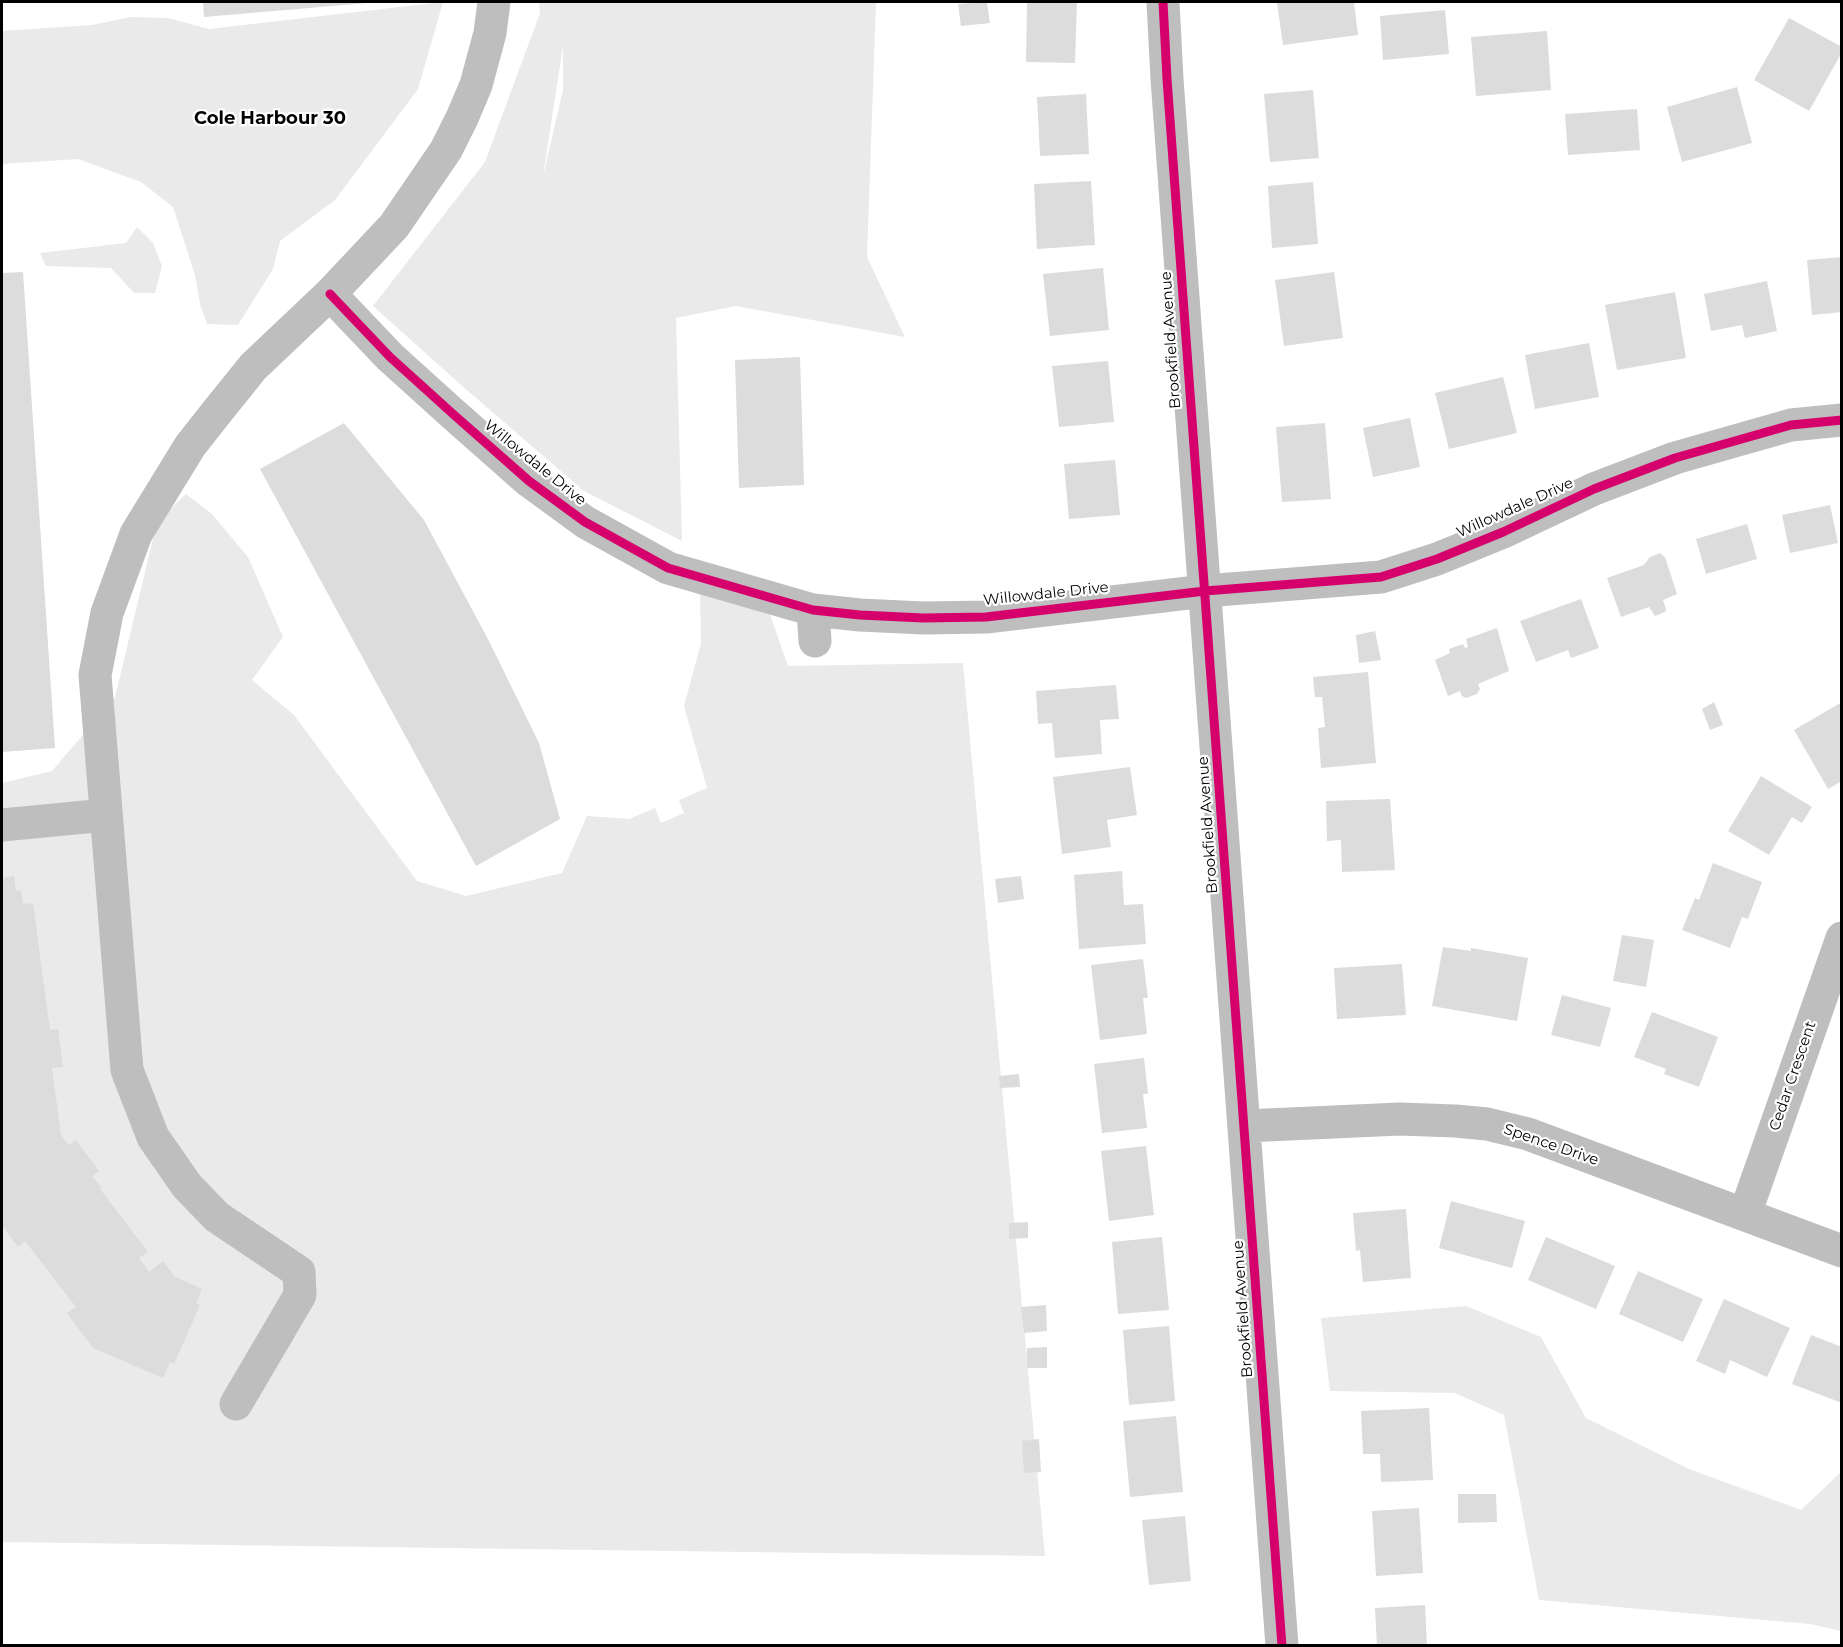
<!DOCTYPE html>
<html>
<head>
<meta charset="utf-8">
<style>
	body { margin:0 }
	#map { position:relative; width:1843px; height:1647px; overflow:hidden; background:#fff; font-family:Montserrat,sans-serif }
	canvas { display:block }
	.frame { position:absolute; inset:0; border:3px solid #000; pointer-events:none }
</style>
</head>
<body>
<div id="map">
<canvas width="1843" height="1647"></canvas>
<div class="frame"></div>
</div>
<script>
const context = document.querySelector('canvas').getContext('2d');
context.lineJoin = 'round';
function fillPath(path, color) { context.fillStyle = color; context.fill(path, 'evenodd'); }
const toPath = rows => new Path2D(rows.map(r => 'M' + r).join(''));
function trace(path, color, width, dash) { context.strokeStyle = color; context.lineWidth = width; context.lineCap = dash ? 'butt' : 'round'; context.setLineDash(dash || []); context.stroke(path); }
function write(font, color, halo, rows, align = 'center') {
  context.font = font + ' Montserrat,sans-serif'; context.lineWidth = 4.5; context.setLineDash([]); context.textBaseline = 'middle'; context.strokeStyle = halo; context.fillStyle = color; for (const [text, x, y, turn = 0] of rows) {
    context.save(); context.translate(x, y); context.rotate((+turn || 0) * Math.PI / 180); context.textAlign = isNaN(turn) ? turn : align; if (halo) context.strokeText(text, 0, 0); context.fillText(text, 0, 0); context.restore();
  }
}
const green = toPath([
	[443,2,418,89,335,200,280,241,273,269,238,325,207,324,200,304,195,275,173,207,141,182,78,159,2,164,2,31,92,25,131,17,168,18,209,29],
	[539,2,876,2,867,257,905,337,736,306,676,318,682,541,584,491,461,385,373,306,485,162,540,13],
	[563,46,563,90,543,176],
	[137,227,153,243,162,266,155,293,134,293,111,268,46,266,40,253,126,243],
	[186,494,212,514,248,557,283,637,252,680,294,715,417,881,466,896,562,873,587,816,629,819,655,808,661,823,684,813,679,800,707,788,684,706,701,643,700,594,764,597,788,666,963,663,1045,1556,2,1542,2,783,52,771,115,697,157,522],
	[1466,1306,1541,1337,1586,1418,1689,1469,1801,1510,1841,1472,1841,1631,1810,1624,1539,1600,1504,1415,1455,1393,1330,1391,1321,1318]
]);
const building = toPath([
	[203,2,367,2,367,3,204,17],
	[987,2,990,23,961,26,958,4],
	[1027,2,1077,2,1075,63,1026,62],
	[1293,2,1354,2,1358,35,1283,45,1277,3],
	[1445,10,1449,54,1383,60,1380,16],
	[1789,18,1842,47,1842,52,1809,111,1754,80],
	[1547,31,1551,90,1476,96,1471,37],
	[1737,87,1752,143,1682,162,1667,107],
	[1313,90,1319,158,1270,162,1264,94],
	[1086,94,1089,154,1040,156,1037,97],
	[1637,109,1640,150,1568,155,1565,114],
	[1091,181,1095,245,1037,249,1034,184],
	[1313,182,1318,244,1272,248,1268,186],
	[1842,257,1842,312,1812,315,1807,260],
	[1103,268,1109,330,1050,336,1043,274],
	[23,272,55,748,2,752,2,273],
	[1334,272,1343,338,1284,346,1275,280],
	[1767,281,1777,331,1745,338,1742,325,1711,331,1704,294],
	[1675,292,1686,358,1617,370,1605,305],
	[1589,343,1599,397,1535,409,1525,355],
	[800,357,804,485,739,488,735,360],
	[1108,361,1114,422,1059,427,1052,366],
	[1503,377,1517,433,1449,449,1435,393],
	[1410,418,1420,467,1373,477,1363,428],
	[344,423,424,520,489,641,539,743,560,819,476,866,260,469],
	[1325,423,1331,499,1282,502,1276,427],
	[1115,460,1120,515,1069,519,1064,464],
	[1830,505,1838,543,1790,553,1782,515],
	[1747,524,1757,559,1706,574,1696,539],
	[1660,553,1665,557,1677,594,1663,600,1666,609,1665,612,1655,616,1649,607,1621,617,1607,578,1644,565,1650,557],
	[1581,599,1599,648,1571,658,1568,650,1536,662,1520,621],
	[1497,628,1509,671,1478,684,1480,689,1477,694,1466,698,1462,696,1460,691,1448,696,1435,660,1450,653,1449,649,1463,644,1465,648,1468,647,1466,639],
	[1375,631,1381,660,1359,663,1356,635],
	[1368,672,1376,763,1321,768,1318,728,1325,727,1322,697,1315,697,1313,677],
	[1116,685,1119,719,1100,720,1102,754,1055,758,1052,723,1038,724,1036,691],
	[1714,702,1723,725,1710,730,1702,709],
	[1842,702,1842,781,1828,789,1794,730],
	[1130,767,1137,815,1107,820,1111,847,1062,854,1053,777],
	[1761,776,1812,807,1802,823,1792,817,1769,855,1728,831],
	[1390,799,1395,870,1342,872,1341,840,1327,841,1326,801],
	[1713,863,1762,882,1748,919,1742,917,1730,948,1682,930,1695,898,1699,900],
	[1122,871,1124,905,1143,904,1146,944,1079,949,1074,875],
	[14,876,16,891,21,890,23,904,33,903,50,1030,58,1029,63,1067,52,1068,61,1135,69,1145,76,1140,99,1171,92,1176,102,1188,100,1189,148,1252,139,1258,149,1272,163,1261,174,1276,202,1289,196,1303,200,1305,174,1364,170,1362,163,1378,93,1348,67,1313,76,1307,25,1241,18,1247,2,1225,3,1212,2,1210,2,878],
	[1021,876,1024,899,998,903,995,879],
	[1622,935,1654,940,1646,987,1613,981],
	[1443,947,1471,951,1471,948,1528,958,1517,1021,1432,1006],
	[1143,959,1148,998,1143,998,1147,1034,1100,1040,1091,965],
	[1402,964,1406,1015,1337,1019,1334,968],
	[1562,995,1611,1008,1600,1047,1551,1035],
	[1652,1012,1718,1037,1699,1087,1664,1074,1666,1069,1634,1057],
	[1144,1058,1148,1094,1143,1094,1147,1128,1102,1133,1094,1064],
	[1019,1074,1020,1087,1000,1088,999,1076],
	[1146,1146,1154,1215,1109,1221,1101,1151],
	[1451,1201,1525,1221,1512,1268,1439,1248],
	[1406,1209,1411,1278,1363,1282,1360,1250,1356,1251,1353,1213],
	[1028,1222,1028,1238,1009,1239,1009,1223],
	[1162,1237,1169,1310,1118,1314,1112,1242],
	[1546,1237,1615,1266,1596,1309,1528,1280],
	[1638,1271,1703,1299,1683,1342,1619,1314],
	[1724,1299,1790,1328,1767,1377,1730,1360,1725,1374,1696,1361],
	[1046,1305,1047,1331,1024,1333,1021,1307],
	[1169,1326,1175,1401,1129,1405,1123,1330],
	[1811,1335,1842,1347,1842,1403,1792,1384],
	[1047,1347,1047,1368,1027,1368,1027,1348],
	[1429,1408,1433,1480,1381,1482,1380,1454,1363,1454,1361,1411],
	[1176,1416,1183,1492,1130,1497,1123,1421],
	[1039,1439,1041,1472,1024,1473,1022,1441],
	[1458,1494,1496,1494,1497,1522,1458,1523],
	[1419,1508,1423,1573,1376,1576,1372,1511],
	[1185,1516,1191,1581,1149,1585,1142,1520],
	[1425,1605,1427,1646,1377,1646,1375,1608]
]);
const minor = toPath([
	[1163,2,1167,79,1282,1646],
	[330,294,390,357,453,414,529,481,585,522,668,568,813,610,860,615,923,618,986,617,1205,591,1381,577,1437,559,1503,532,1594,489,1675,458,1791,425,1842,420],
	[813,610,815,641],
	[2,825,106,815],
	[1245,1126,1400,1119,1455,1121,1487,1124,1528,1134,1842,1251],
	[1745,1214,1842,938],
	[236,1404,300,1295,299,1272,217,1217,187,1186,153,1137,127,1070,95,675,107,613,136,534,190,446,216,413,253,367,330,294,394,226,446,150,462,118,476,85,490,33,494,2]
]);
const cycleway = toPath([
	[1163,2,1167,79,1282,1646],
	[330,294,390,357,453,414,529,481,585,522,668,568,813,610,860,615,923,618,986,617,1205,591,1381,577,1437,559,1503,532,1594,489,1675,458,1791,425,1842,420]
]);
const streetNames = [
	["Brookfield Avenue",1171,340,-94],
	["Willowdale Drive",535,463,39],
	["Willowdale Drive",1515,508,-24],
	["Willowdale Drive",1046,594,-6],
	["Brookfield Avenue",1208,825,-94],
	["Cedar Crescent",1793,1076,-71],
	["Spence Drive",1551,1145,19],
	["Brookfield Avenue",1243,1309,-94]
];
const quarterNames = [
	["Cole Harbour 30",270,119]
];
fillPath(green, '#eaeaea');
fillPath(building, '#dcdcdc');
trace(minor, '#bebebe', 33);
trace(cycleway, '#d6006c', 9);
write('15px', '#000', '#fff', streetNames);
write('bold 18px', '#000', '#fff', quarterNames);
</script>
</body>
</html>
